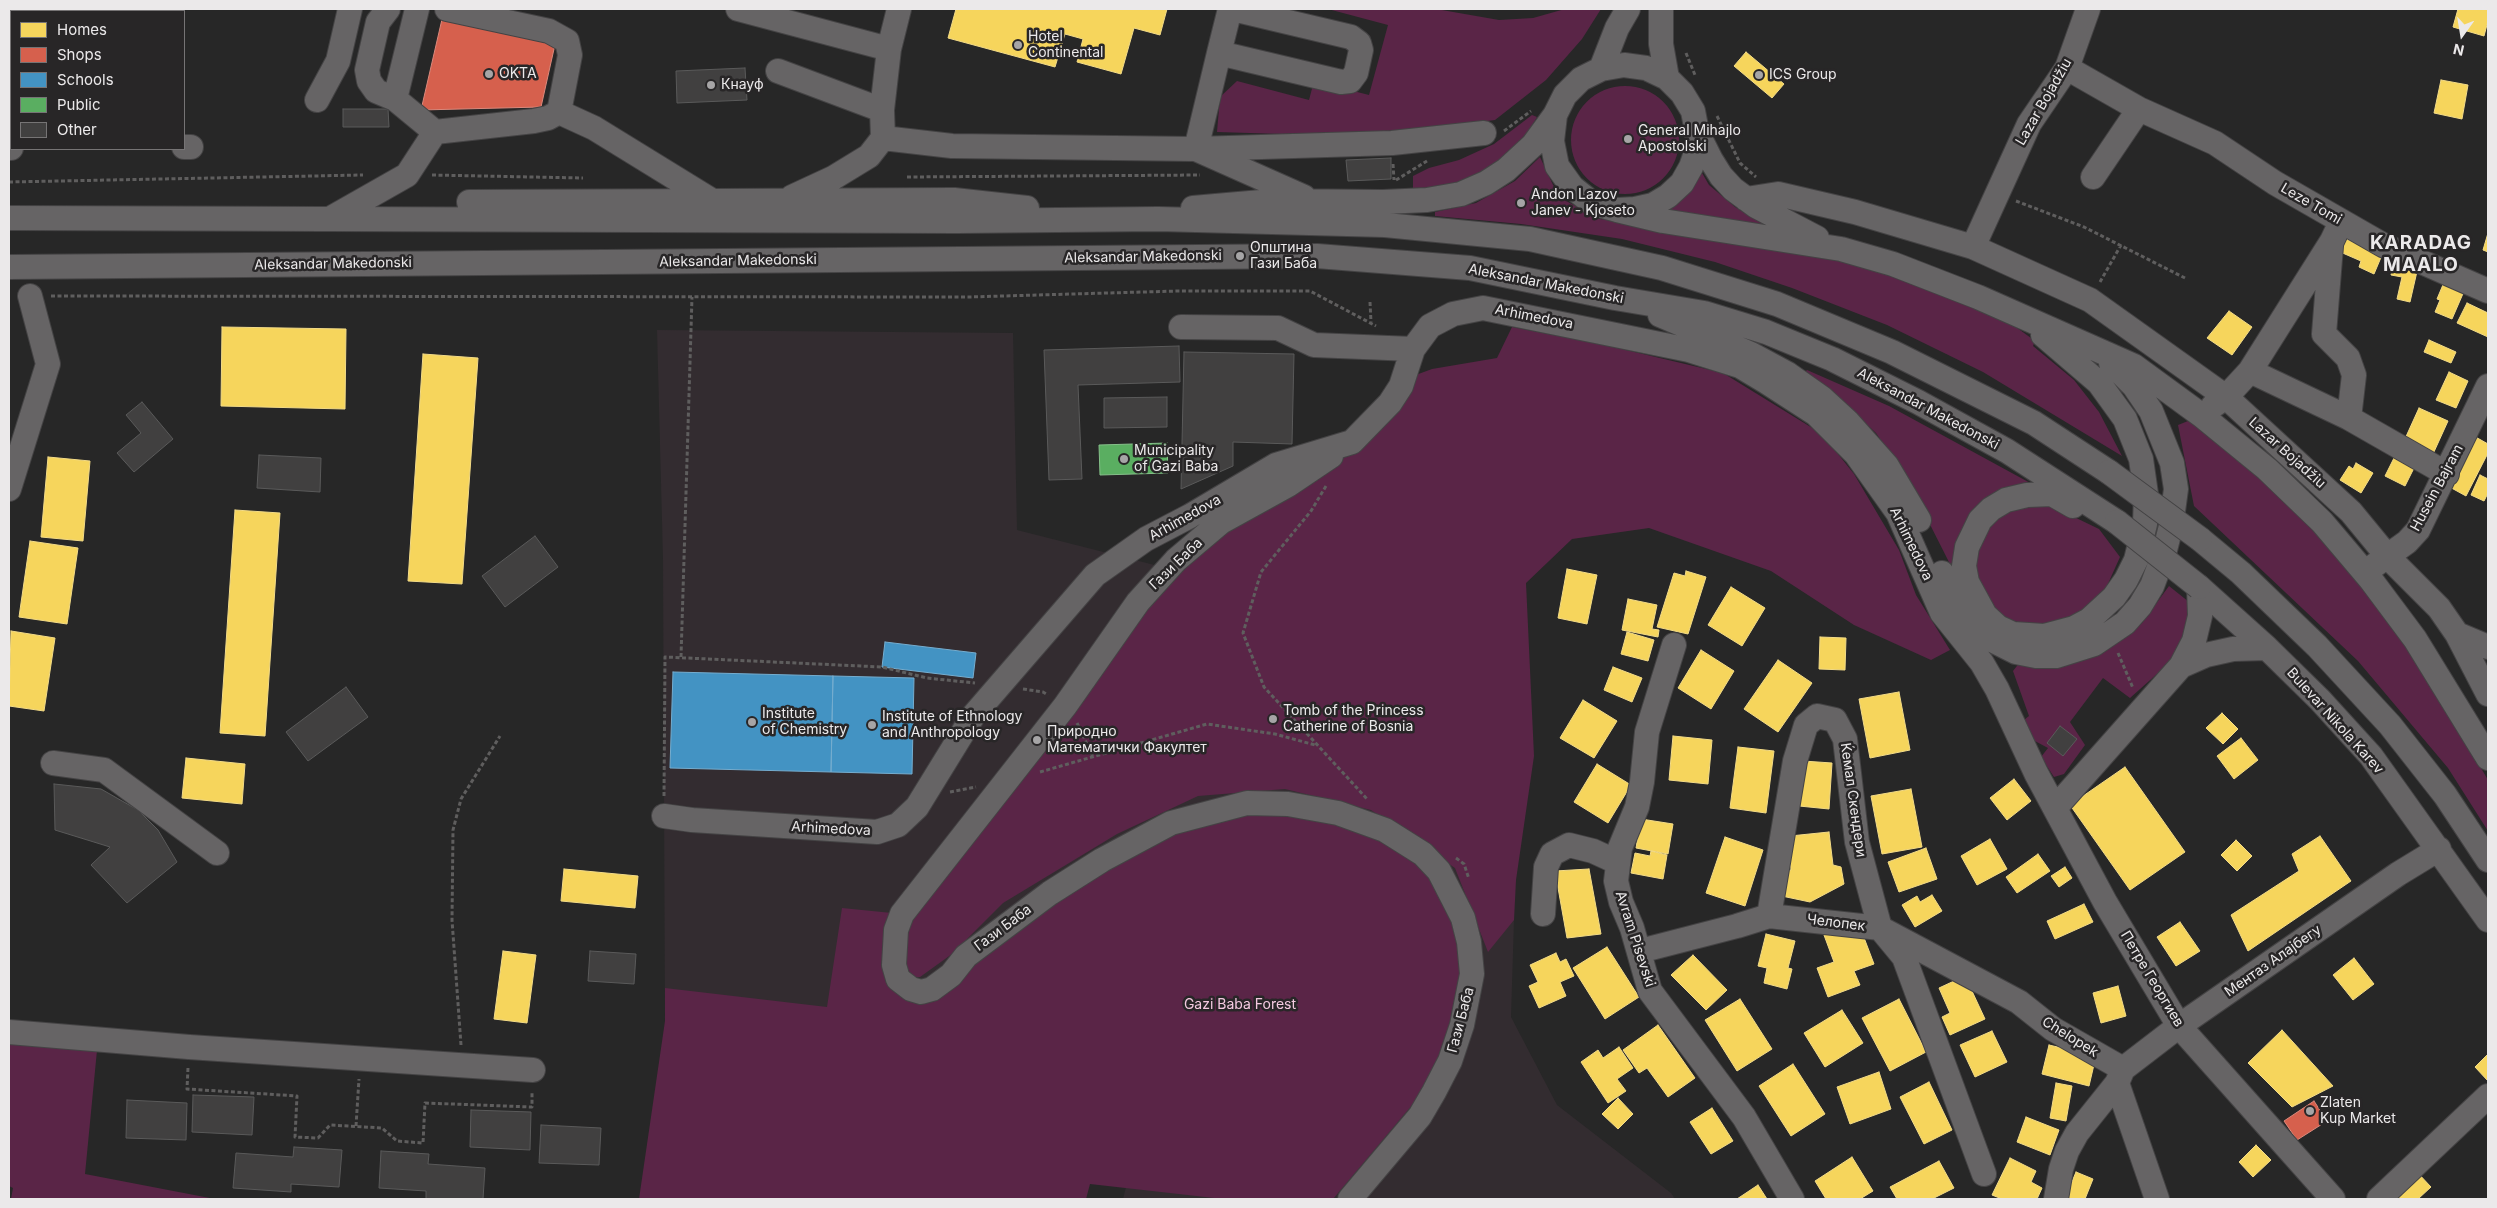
<!DOCTYPE html>
<html>
<head>
<meta charset="utf-8">
<style>
	body { margin:0 }
	#map { position:relative; width:2497px; height:1208px; overflow:hidden; background:#272727; font-family:Inter,sans-serif }
	canvas { display:block }
	.frame { position:absolute; inset:0; border:10px solid #ebe9ea; pointer-events:none }
	.legend { position:absolute; left:10px; top:10px; width:175px; height:140px; box-sizing:border-box; background:#282627; border:1px solid #767475; margin:0; padding:6px 9px; list-style:none; font-size:15px; color:#ebe9ea }
	.legend li { display:flex; align-items:center; gap:10px; height:25px }
	.legend b { width:25px; border:1px solid #767475 }
	.north { position:absolute; left:2437px; top:10px; width:50px; height:50px; -webkit-text-stroke:4px #282627; paint-order:stroke; rotate:193deg; font-size:14px; font-weight:700; line-height:20px; text-align:center; color:#ebe9ea }
	.north::after { content:''; display:block; margin:auto; width:18px; height:22px; background:#ebe9ea; clip-path:polygon(50% 0,100% 100%,50% 72%,0 100%) }
</style>
</head>
<body>
<div id="map">
<canvas width="2497" height="1208"></canvas>
<div class="frame"></div>
<ul class="legend">
<li><b style="height:14px;background:#f6d55c"></b>Homes</li>
<li><b style="height:14px;background:#d6604d"></b>Shops</li>
<li><b style="height:14px;background:#4393c3"></b>Schools</li>
<li><b style="height:14px;background:#5aae61"></b>Public</li>
<li><b style="height:14px;background:#414040"></b>Other</li>
</ul>
<div class="north">N</div>
</div>
<script>
const context = document.querySelector('canvas').getContext('2d');
context.lineJoin = 'round';
function fillPath(path, color) { context.fillStyle = color; context.fill(path, 'evenodd'); }
const toPath = rows => new Path2D(rows.map(r => 'M' + r).join(''));
function trace(path, color, width, dash) { context.strokeStyle = color; context.lineWidth = width; context.lineCap = dash ? 'butt' : 'round'; context.setLineDash(dash || []); context.stroke(path); }
function write(font, color, halo, rows, align = 'center') {
  context.font = font + ' Inter,sans-serif'; context.lineWidth = 5; context.setLineDash([]); context.textBaseline = 'middle'; context.strokeStyle = halo; context.fillStyle = color; for (const [text, x, y, turn = 0] of rows) {
    context.save(); context.translate(x, y); context.rotate((+turn || 0) * Math.PI / 180); context.textAlign = isNaN(turn) ? turn : align; if (halo) context.strokeText(text, 0, 0); context.fillText(text, 0, 0); context.restore();
  }
}
const built = toPath([
	[657,330,1013,333,1017,530,1355,616,1464,864,1514,920,1511,1017,1557,1105,1671,1193,1675,1199,1123,1199,1147,1103,665,1021,663,559]
]);
const green = toPath([
	[1328,9,1436,9,1499,20,1533,18,1565,9,1601,9,1582,39,1546,80,1495,120,1418,130,1282,134,1217,132,1220,97,1237,81,1309,100,1314,81,1369,95,1388,25],
	'1571 140a54 54 0 1 1 108 0a54 54 0 1 1-108 0Z',
	[1532,115,1537,117,1523,140,1486,172,1442,189,1413,191,1413,176,1429,168,1459,160,1494,144],
	[1540,157,1553,185,1559,192,1568,202,1599,219,1696,229,1866,264,2009,322,2035,341,2033,346,2074,380,2099,412,2122,456,1983,372,1887,325,1792,288,1715,262,1622,239,1521,224,1435,216,1435,212,1476,203,1515,181],
	[1702,173,1709,185,1735,207,1768,227,1669,210,1686,196],
	[1512,327,1605,345,1723,373,1822,434,1854,474,1899,550,1916,595,1950,650,1931,660,1854,625,1771,571,1649,528,1572,539,1526,583,1534,756,1516,880,1514,920,1488,952,1455,868,1371,810,1285,789,1198,796,1117,834,1003,903,952,954,920,977,912,977,903,969,907,920,1155,593,1199,549,1300,481,1350,454,1413,376,1432,369,1497,358],
	[1807,370,1889,406,2032,484,1979,507,1954,572,1907,479,1876,433,1833,393,1804,373],
	[2193,419,2268,479,2335,548,2408,644,2488,780,2488,831,2448,768,2358,661,2194,506,2178,425],
	[2043,502,2099,529,2120,557,2102,597,2081,617,2044,627,2007,620,1989,605,1974,584,1969,552,1994,515],
	[2169,586,2189,602,2187,636,2167,665,2130,698,2103,678,2070,722,2085,745,2064,774,2054,777,2041,757,2048,748,2033,740,2020,723,2029,716,2013,671,2020,662,2101,650,2142,623],
	[1232,809,1340,816,1437,871,1457,916,1462,986,1429,1085,1333,1199,1223,1199,1090,1184,1086,1199,639,1199,665,1021,665,988,827,1007,842,908,902,914,894,965,921,992,1102,860],
	[9,1032,98,1040,85,1174,215,1199,11,1199,13,1188,9,1186]
]);
const homes = toPath([
	[956,9,1167,9,1160,35,1134,28,1121,74,1077,62,1083,39,1065,34,1055,67,948,38,956,9],
	[2458,9,2488,9,2488,21,2484,36,2453,27,2458,9],
	[1746,52,1784,84,1772,98,1734,66,1746,52],
	[2441,80,2468,85,2462,119,2434,113,2441,80],
	[2488,233,2488,252,2483,250,2488,233],
	[2344,238,2382,255,2374,274,2359,267,2361,261,2338,251,2344,238],
	[2394,261,2418,267,2410,302,2397,299,2402,277,2391,275,2394,261],
	[2445,280,2465,289,2452,319,2435,312,2440,300,2437,299,2445,280],
	[2467,303,2488,313,2488,337,2457,323,2467,303],
	[2229,311,2252,327,2232,355,2207,338,2229,311],
	[222,327,346,329,345,409,221,406,222,327],
	[2429,340,2456,352,2451,363,2424,352,2429,340],
	[423,354,478,358,462,584,408,581,423,354],
	[2449,372,2468,381,2456,408,2436,400,2449,372],
	[2419,408,2448,421,2433,454,2404,441,2419,408],
	[2472,435,2488,444,2488,453,2466,496,2446,485,2472,435],
	[2396,454,2416,464,2405,486,2385,476,2396,454],
	[48,457,90,461,83,541,41,537,48,457],
	[2356,463,2373,473,2361,493,2340,480,2349,466,2353,469,2356,463],
	[2480,475,2488,479,2488,493,2484,501,2471,495,2480,475],
	[235,510,280,513,265,736,220,733,235,510],
	[30,541,78,548,67,624,19,617,30,541],
	[1567,569,1597,575,1587,624,1558,618,1567,569],
	[1686,571,1706,577,1688,634,1657,627,1674,573,1685,576,1686,571],
	[1731,587,1765,608,1742,646,1708,625,1731,587],
	[1628,599,1657,605,1652,629,1659,630,1658,637,1622,630,1628,599],
	[11,631,55,638,44,711,9,706,11,631],
	[1627,632,1654,640,1648,661,1621,654,1627,632],
	[1820,637,1846,638,1845,670,1819,669,1820,637],
	[1701,650,1734,671,1711,709,1678,688,1701,650],
	[1778,660,1812,683,1778,732,1744,709,1778,660],
	[1613,667,1642,678,1632,702,1604,690,1613,667],
	[1899,692,1910,750,1870,758,1859,699,1899,692],
	[1583,700,1617,721,1594,758,1560,738,1583,700],
	[2222,713,2238,729,2223,744,2206,728,2222,713],
	[1673,736,1712,740,1708,784,1669,780,1673,736],
	[2241,738,2258,760,2234,779,2217,756,2241,738],
	[1738,747,1774,751,1766,813,1730,808,1738,747],
	[186,758,245,764,242,804,182,798,186,758],
	[1803,761,1832,763,1829,809,1799,806,1803,761],
	[1597,764,1631,785,1608,823,1574,802,1597,764],
	[2125,767,2185,852,2130,890,2070,805,2125,767],
	[2014,779,2031,801,2007,820,1990,798,2014,779],
	[1911,789,1922,847,1882,854,1871,796,1911,789],
	[1641,819,1673,824,1668,854,1636,848,1641,819],
	[1829,832,1833,865,1841,867,1844,884,1810,902,1777,895,1778,872,1791,870,1788,845,1790,836,1829,832],
	[2320,836,2351,881,2248,951,2231,915,2299,871,2292,854,2320,836],
	[1725,837,1763,850,1745,906,1706,893,1725,837],
	[1990,839,2007,869,1977,885,1961,856,1990,839],
	[2236,840,2252,856,2237,871,2221,855,2236,840],
	[1926,848,1937,879,1899,892,1888,862,1926,848],
	[1651,851,1667,855,1663,879,1631,873,1635,853,1650,856,1651,851],
	[2038,854,2050,871,2017,893,2006,877,2038,854],
	[2065,867,2072,878,2059,887,2051,876,2065,867],
	[564,869,638,876,635,908,561,901,564,869],
	[1589,869,1601,934,1567,938,1555,871,1589,869],
	[1932,895,1942,911,1915,927,1902,905,1917,896,1920,902,1932,895],
	[2084,904,2093,922,2055,939,2047,921,2084,904],
	[2180,922,2200,951,2176,966,2157,937,2180,922],
	[1848,926,1852,938,1863,935,1874,964,1854,971,1860,985,1828,997,1817,968,1834,962,1824,935,1848,926],
	[1766,934,1795,941,1788,968,1792,969,1787,989,1764,983,1767,968,1758,966,1766,934],
	[1607,947,1639,997,1605,1019,1573,968,1607,947],
	[503,951,536,955,527,1023,494,1019,503,951],
	[1556,953,1560,962,1566,959,1574,976,1560,982,1566,996,1539,1008,1529,986,1538,982,1530,965,1556,953],
	[1693,955,1727,990,1706,1010,1671,975,1693,955],
	[2354,958,2374,984,2353,1000,2333,975,2354,958],
	[1965,976,1985,1019,1950,1035,1942,1017,1950,1013,1939,988,1965,976],
	[2118,986,2126,1016,2101,1023,2093,993,2118,986],
	[1740,999,1772,1049,1737,1071,1705,1020,1740,999],
	[1899,999,1926,1052,1890,1071,1862,1018,1899,999],
	[1842,1010,1863,1043,1825,1067,1804,1033,1842,1010],
	[1658,1025,1695,1078,1668,1097,1647,1068,1639,1073,1623,1050,1658,1025],
	[2282,1030,2333,1086,2292,1107,2248,1063,2282,1030],
	[1992,1031,2007,1062,1975,1077,1960,1045,1992,1031],
	[2049,1045,2096,1056,2089,1086,2042,1074,2049,1045],
	[1619,1047,1633,1068,1617,1079,1626,1091,1608,1103,1581,1062,1598,1050,1603,1058,1619,1047],
	[2488,1054,2488,1081,2475,1067,2488,1054],
	[1793,1064,1825,1114,1791,1136,1759,1086,1793,1064],
	[1879,1072,1891,1109,1850,1124,1837,1087,1879,1072],
	[1929,1082,1952,1130,1924,1144,1900,1097,1929,1082],
	[2056,1083,2072,1086,2066,1121,2050,1118,2056,1083],
	[1618,1098,1633,1114,1618,1129,1602,1114,1618,1098],
	[1712,1108,1733,1141,1711,1154,1690,1122,1712,1108],
	[2026,1117,2059,1130,2050,1155,2017,1142,2026,1117],
	[2256,1145,2271,1160,2253,1177,2239,1162,2256,1145],
	[1852,1157,1873,1191,1860,1199,1826,1199,1815,1181,1852,1157],
	[2010,1158,2036,1171,2031,1182,2042,1188,2037,1199,2002,1199,1992,1195,2010,1158],
	[1939,1161,1954,1188,1932,1199,1897,1199,1890,1187,1939,1161],
	[2416,1171,2431,1187,2418,1199,2397,1199,2392,1193,2416,1171],
	[2076,1172,2093,1179,2085,1199,2065,1199,2076,1172],
	[1758,1185,1767,1199,1737,1199,1758,1185]
]);
const shops = toPath([
	[443,15,556,40,541,107,421,110,443,15],
	[2314,1101,2327,1121,2297,1140,2284,1121,2314,1101]
]);
const schools = toPath([
	[885,642,976,653,973,678,882,667,885,642],
	[673,672,833,676,831,772,670,768,673,672],
	[833,676,914,678,912,774,831,772,833,676]
]);
const public = toPath([
	[1167,443,1168,473,1100,475,1099,445,1167,443]
]);
const building = toPath([
	[745,68,747,100,677,103,676,71,745,68],
	[343,109,388,109,389,127,343,127,343,109],
	[1391,158,1391,179,1348,181,1346,160,1391,158],
	[1179,346,1180,382,1078,385,1082,479,1049,480,1044,350,1179,346],
	[1184,352,1294,354,1292,444,1233,442,1233,466,1181,489,1184,352],
	[1167,397,1167,427,1104,428,1104,398,1167,397],
	[142,402,173,439,134,472,117,453,141,433,126,415,142,402],
	[259,455,321,458,320,492,257,488,259,455],
	[535,536,558,567,505,607,482,576,535,536],
	[346,687,368,717,308,761,286,732,346,687],
	[2060,726,2077,739,2063,756,2047,743,2060,726],
	[54,784,101,789,138,810,158,830,177,862,127,903,91,865,110,847,55,830,54,784],
	[590,951,636,954,634,984,588,981,590,951],
	[193,1095,254,1097,252,1135,192,1132,193,1095],
	[127,1100,187,1103,186,1140,126,1138,127,1100],
	[471,1110,531,1112,530,1150,470,1147,471,1110],
	[541,1125,601,1128,599,1165,539,1163,541,1125],
	[294,1147,342,1150,339,1187,291,1184,291,1192,233,1188,236,1153,293,1157,294,1147],
	[381,1151,429,1154,428,1164,485,1168,483,1199,426,1199,426,1191,379,1188,381,1151]
]);
const path = toPath([
	[1686,53,1695,75],
	[1717,116,1740,163,1756,177],
	[1504,131,1531,111],
	[1393,164,1394,180],
	[432,175,583,178],
	[907,177,1200,175],
	[1396,180,1427,161],
	[9,182,363,175],
	[2016,201,2084,227,2185,278],
	[2100,282,2121,245],
	[51,296,968,297,1178,291,1310,291,1376,326],
	[1370,302,1371,322],
	[1326,486,1311,511,1261,572,1243,633,1264,687,1368,800],
	[2118,653,2133,688],
	[681,657,692,297],
	[1023,689,1043,692,1048,695],
	[1077,723,1093,757],
	[1040,772,1207,724,1275,734,1315,745],
	[950,792,976,787],
	[664,796,665,657,882,667,927,678,975,683],
	[1456,858,1464,864,1469,879],
	[461,1045,452,920,453,830,461,799,500,736],
	[188,1068,187,1089,297,1096,295,1137,318,1138,330,1125,382,1128,397,1141,423,1143,425,1103,532,1107,532,1091],
	[356,1126,359,1079]
]);
const minor = toPath([
	[388,9,378,22,367,70,369,81,376,91,395,99,435,132,534,121,548,118,559,112,570,55,567,41,549,31,447,9],
	[738,9,889,49],
	[1233,9,1351,37,1359,43,1361,50,1356,73,1350,81,1341,82,1219,53,1196,149,1304,197],
	[1661,9,1661,44,1667,78],
	[1219,53,1230,9],
	[2067,68,2139,109,2215,143,2275,183,2383,245,2488,291],
	[1601,69,1617,28,1628,9],
	[778,71,882,110],
	[395,99,417,9],
	[317,100,338,61,350,9],
	[559,112,594,128,711,200],
	[1555,115,1552,141,1557,166,1572,187,1592,203,1617,210,1635,209,1653,205,1668,196,1682,183,1691,167,1697,150,1697,132],
	[883,138,952,146,1196,149,1392,143,1484,133],
	[184,147,191,147],
	[9,148,11,148],
	[2093,177,2139,109],
	[792,197,833,178,869,156,883,138,882,110,889,49,899,9],
	[1746,199,1778,194,1855,212,1973,247,2090,300,2226,397,2351,512,2388,557,2439,608,2457,634,2488,694],
	[469,202,954,200,1027,208],
	[1193,208,1273,201,1383,202,1427,200,1461,194,1486,183,1506,170,1533,145,1555,115,1565,95,1581,79,1601,69,1624,65,1646,68,1667,78,1682,93,1693,111,1697,132,1711,160,1721,176,1733,189,1756,206,1817,238],
	[1617,210,1663,221,1841,249,1893,264,1978,297,2134,366,2201,415,2267,469,2322,522,2371,580,2415,639,2488,758],
	[333,217,407,175,435,132],
	[9,218,957,221,1158,219,1385,225,1530,239,1662,268,1777,304,1892,352,2034,423,2109,472],
	[2331,246,2324,334,2348,358,2354,375,2349,418],
	[1973,247,2029,124,2067,68,2088,9],
	[9,267,1317,256,1470,268,1615,298,1704,313,1766,332,1832,359,1918,402,2007,451,2117,522],
	[1660,315,1751,354,1788,374,1822,398,1847,421,1887,466,1919,520],
	[1181,327,1278,328,1314,345,1413,349],
	[2043,335,2099,383,2125,419,2141,459,2146,494,2145,524,2136,560,2126,580,2114,597,2089,620,2074,628,2044,636,2013,634,1998,627,1985,615,1967,582,1964,566,1967,547,1980,520,1991,509,2006,500,2027,495,2052,494,2073,506],
	[2250,371,2349,418,2447,474],
	[2213,406,2226,397,2250,371,2332,241,2341,222],
	[1331,456,1288,485,1221,522,1176,560,1138,602,1065,706,902,914,896,930,894,965,898,979,911,989,921,992,932,989,951,975,966,956,1050,893,1102,860,1171,823,1247,803,1288,804,1338,813,1385,830,1423,854,1439,871,1463,918,1469,942,1472,974,1462,1025,1450,1061,1434,1092,1420,1116,1350,1199],
	[9,489,48,364,30,296],
	[2200,539,2241,573,2317,646,2390,725,2445,795,2488,860],
	[2375,565,2407,542,2418,530,2488,386],
	[1942,573,1955,601,1968,621,1980,634,2016,652,2036,656,2056,656,2094,644,2125,623,2140,606,2152,586,2164,554,2171,526,2176,489,2172,463,2151,411,2134,386,2111,363],
	[2199,587,2267,648,2320,700,2371,756,2488,920],
	[2457,634,2488,647],
	[1674,645,1647,732,1642,782,1637,807,1620,848,1616,881,1621,902,1632,928,1650,991,1744,1117,1792,1199],
	[2181,666,2206,655,2233,649,2267,648],
	[53,763,104,770,217,853],
	[2055,808,2181,666,2194,641,2200,616,2199,587],
	[664,816,692,820,877,832,898,825,917,807,973,716,1095,575,1146,539,1190,516,1276,465,1352,442,1390,403,1401,386,1413,349,1430,326,1453,314,1483,308,1689,350,1740,366,1765,381,1816,414,1856,454,1898,513,1942,613,1982,663,1997,689,2036,773,2105,902,2179,1026,2333,1199],
	[1543,914,1546,867,1552,854,1569,845,1593,851,1617,862],
	[1769,916,1795,761,1806,725,1817,716,1835,720,1845,739,1857,842,1880,928,1904,957,1984,1174],
	[1640,951,1737,926,1769,916,1880,928,2019,1002,2053,1029,2123,1069],
	[9,1032,189,1047,533,1070],
	[2117,1083,2157,1199],
	[2056,1199,2061,1169,2067,1151,2077,1133,2117,1083,2123,1069,2179,1026,2398,874,2439,849],
	[2379,1199,2488,1096]
]);
const minorBridge = toPath([
	[2109,472,2200,539],
	[2117,522,2199,587]
]);
const markers = [
	[1018,45,5,"#a6a5a6"],
	[489,74,5,"#a6a5a6"],
	[1759,75,5,"#a6a5a6"],
	[711,85,5,"#a6a5a6"],
	[1628,139,5,"#a6a5a6"],
	[1521,203,5,"#a6a5a6"],
	[1240,256,5,"#a6a5a6"],
	[1124,459,5,"#a6a5a6"],
	[1273,719,5,"#a6a5a6"],
	[752,722,5,"#a6a5a6"],
	[872,725,5,"#a6a5a6"],
	[1037,740,5,"#a6a5a6"],
	[2310,1111,5,"#a6a5a6"]
];
const poiNames = [
	["Hotel",1028,37],
	["Continental",1028,53],
	["OKTA",499,74],
	["ICS Group",1769,75],
	["Кнауф",721,85],
	["General Mihajlo",1638,131],
	["Apostolski",1638,147],
	["Andon Lazov",1531,195],
	["Janev - Kjoseto",1531,211],
	["Општина",1250,248],
	["Гази Баба",1250,264],
	["Municipality",1134,451],
	["of Gazi Baba",1134,467],
	["Tomb of the Princess",1283,711],
	["Catherine of Bosnia",1283,727],
	["Institute",762,714],
	["of Chemistry",762,730],
	["Institute of Ethnology",882,717],
	["and Anthropology",882,733],
	["Природно",1047,732],
	["Математички Факултет",1047,748],
	["Zlaten",2320,1103],
	["Kup Market",2320,1119]
];
const streetNames = [
	["Lazar Bojadžiu",2044,102,-60],
	["Leze Tomi",2311,204,30],
	["Aleksandar Makedonski",1143,257,-1],
	["Aleksandar Makedonski",738,261,-1],
	["Aleksandar Makedonski",333,264,-1],
	["Aleksandar Makedonski",1546,284,11],
	["Arhimedova",1534,317,11],
	["Aleksandar Makedonski",1928,409,28],
	["Lazar Bojadžiu",2287,453,42],
	["Husein Bajram",2437,488,-62],
	["Arhimedova",1185,518,-29],
	["Arhimedova",1911,544,64],
	["Гази Баба",1176,564,-44],
	["Bulevar Nikola Karev",2335,721,48],
	["Ќемал Скендери",1853,800,82],
	["Arhimedova",831,829,3],
	["Челопек",1836,923,7],
	["Гази Баба",1003,928,-37],
	["Avram Pisevski",1635,939,72],
	["Ментаз Алајбегу",2273,961,-35],
	["Петре Георгиев",2152,979,59],
	["Гази Баба",1461,1020,-75],
	["Chelopek",2070,1037,32]
];
const parkNames = [
	["Gazi Baba Forest",1240,1005]
];
const districtNames = [
	["KARADAG",2421,243],
	["MAАLO",2421,265]
];
fillPath(built, '#332c30');
fillPath(green, '#5a2547');
fillPath(homes, '#f6d55c');
trace(homes, '#f3db87', 1);
fillPath(shops, '#d6604d');
trace(shops, '#dc897c', 1);
fillPath(schools, '#4393c3');
trace(schools, '#75adcf', 1);
fillPath(public, '#5aae61');
trace(public, '#86c08a', 1);
fillPath(building, '#414040');
trace(building, '#5a5a5a', 1);
trace(minor, '#444344', 26);
trace(path, '#5f5e5e', 3, [4, 2.5]);
trace(minor, '#666465', 24);
trace(minorBridge, '#444344', 26, []);
trace(minorBridge, '#666465', 24);
for (const [x, y, r, color] of markers) { const dot = new Path2D(); dot.arc(x, y, r, 0, 2 * Math.PI); context.fillStyle = color; context.fill(dot); trace(dot, '#282627', 2); }
write('14px', '#ebe9ea', '#282627', poiNames, 'left');
write('14px', '#ebe9ea', '#282627', streetNames);
write('14px', '#f4c9e0', '#282627', parkNames);
context.letterSpacing = '1px';
write('bold 19px', '#ebe9ea', '#282627', districtNames);
context.letterSpacing = '0px';
</script>
</body>
</html>
